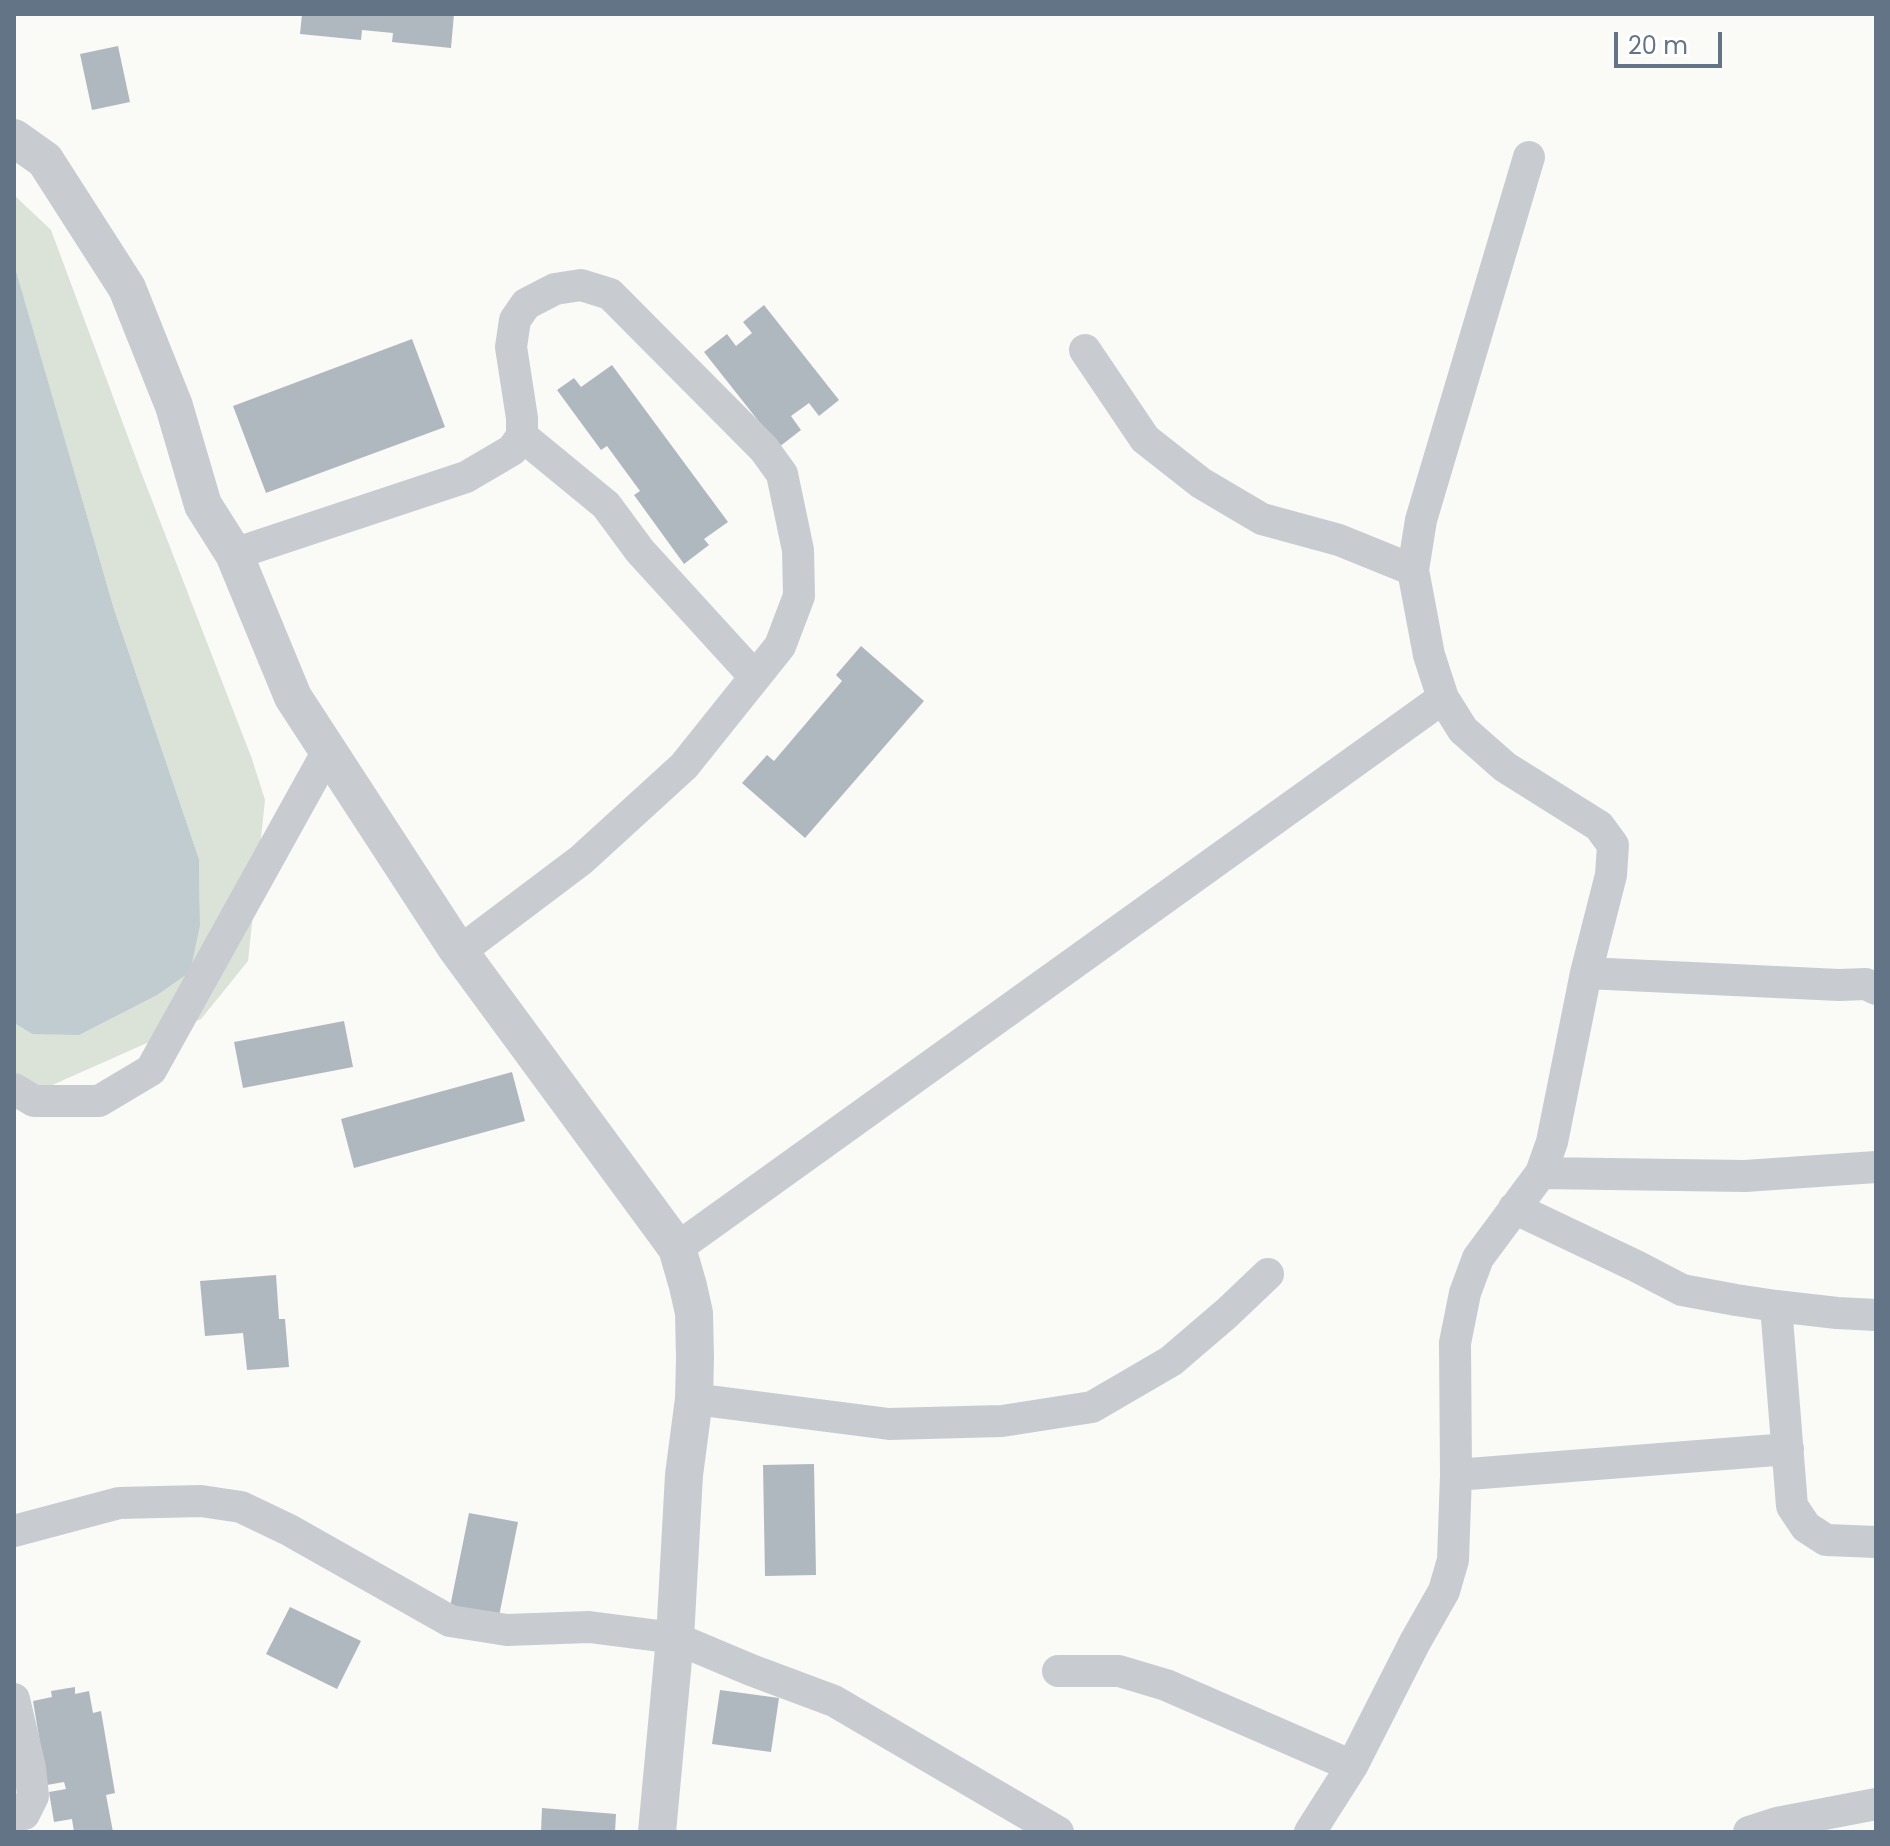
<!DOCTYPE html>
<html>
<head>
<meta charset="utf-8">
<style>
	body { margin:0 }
	#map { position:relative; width:1890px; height:1846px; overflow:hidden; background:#fafaf7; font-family:Poppins,sans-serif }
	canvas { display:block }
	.frame { position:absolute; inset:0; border:16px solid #627485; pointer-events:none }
	.scale { position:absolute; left:1614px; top:32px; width:108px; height:36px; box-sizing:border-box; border:4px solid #627485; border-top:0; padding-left:10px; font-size:24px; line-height:28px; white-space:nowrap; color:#627485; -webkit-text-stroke:6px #fff; paint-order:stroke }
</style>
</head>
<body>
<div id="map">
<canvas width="1890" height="1846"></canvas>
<div class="frame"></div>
<div class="scale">20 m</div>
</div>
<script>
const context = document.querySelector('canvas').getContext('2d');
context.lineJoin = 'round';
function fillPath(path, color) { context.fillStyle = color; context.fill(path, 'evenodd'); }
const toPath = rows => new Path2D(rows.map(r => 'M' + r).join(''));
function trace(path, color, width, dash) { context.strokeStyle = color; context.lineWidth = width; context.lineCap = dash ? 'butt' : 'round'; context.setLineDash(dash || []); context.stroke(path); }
const green = toPath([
	[14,195,51,230,141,472,252,759,265,800,248,961,201,1019,41,1090,14,1076,14,1023,32,1034,200,925,199,859,114,609,16,272,14,271]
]);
const water = toPath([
	[14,271,16,271,114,609,199,859,200,925,190,972,157,995,79,1035,32,1034,14,1023]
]);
const building = toPath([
	[302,14,454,14,451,48,392,42,393,33,362,30,361,40,300,34],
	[118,46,130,102,92,110,80,54],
	[764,305,839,400,819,416,809,403,791,416,801,430,779,447,704,352,727,334,736,346,752,333,743,322],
	[412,339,445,427,266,493,233,406],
	[612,365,728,522,704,539,709,545,684,564,634,495,640,491,607,446,601,450,557,390,574,378,581,387],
	[861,646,924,701,805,838,742,783,767,755,774,761,842,681,836,675],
	[344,1021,353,1067,243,1088,234,1042],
	[512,1072,525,1121,354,1168,341,1119],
	[276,1275,279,1319,285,1319,289,1367,247,1370,243,1333,205,1336,200,1281],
	[814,1464,816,1575,765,1576,763,1465],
	[469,1513,518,1522,498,1621,449,1612],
	[290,1607,361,1641,337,1689,266,1654],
	[75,1687,75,1694,89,1691,93,1713,101,1711,115,1793,106,1795,113,1832,74,1832,72,1819,54,1822,49,1792,66,1789,64,1782,47,1785,33,1701,52,1697,51,1691],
	[720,1690,779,1698,771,1752,712,1744],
	[542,1808,616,1814,615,1832,541,1832]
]);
const minor = toPath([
	[1085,350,1145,439,1201,483,1262,519,1339,540,1413,570],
	[522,436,606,505,640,551,755,677],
	[234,554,466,477,512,450,522,436,522,418,511,347,515,320,526,304,555,289,581,285,610,294,764,449,782,474,798,550,799,596,780,646,684,766,581,860,459,952],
	[1586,973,1839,985,1866,984,1876,989],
	[14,1089,34,1101,99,1101,151,1070,328,751],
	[1541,1173,1745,1176,1876,1167],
	[1514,1208,1636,1266,1682,1290,1736,1300,1776,1306,1837,1313,1876,1315],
	[677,1248,1443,698],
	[1776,1306,1792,1506,1806,1527,1826,1540,1876,1542],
	[694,1399,889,1424,1002,1421,1092,1407,1171,1361,1227,1313,1268,1274],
	[1456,1475,1788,1449],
	[14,1531,119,1503,201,1501,241,1507,289,1530,450,1621,507,1630,589,1627,675,1638,751,1670,834,1701,1058,1832],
	[1058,1671,1119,1671,1166,1685,1352,1766],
	[14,1699,30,1768,33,1796,24,1814,14,1817],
	[1310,1832,1352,1766,1415,1642,1444,1591,1453,1560,1456,1475,1455,1343,1465,1293,1478,1258,1541,1173,1552,1142,1586,973,1611,875,1613,845,1599,826,1505,767,1463,730,1443,698,1429,655,1413,570,1421,520,1529,157],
	[1749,1832,1777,1823,1876,1804]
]);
const tertiary = toPath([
	[14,138,45,160,127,288,174,406,203,505,234,554,293,697,455,946,677,1248,688,1286,694,1313,695,1358,694,1399,684,1475,675,1638,657,1832]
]);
fillPath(green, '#dbe2d8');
fillPath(water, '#c1ccd1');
fillPath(building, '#b0b8bf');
trace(minor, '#c8ccd0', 32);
trace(tertiary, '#c8ccd0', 38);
</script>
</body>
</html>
